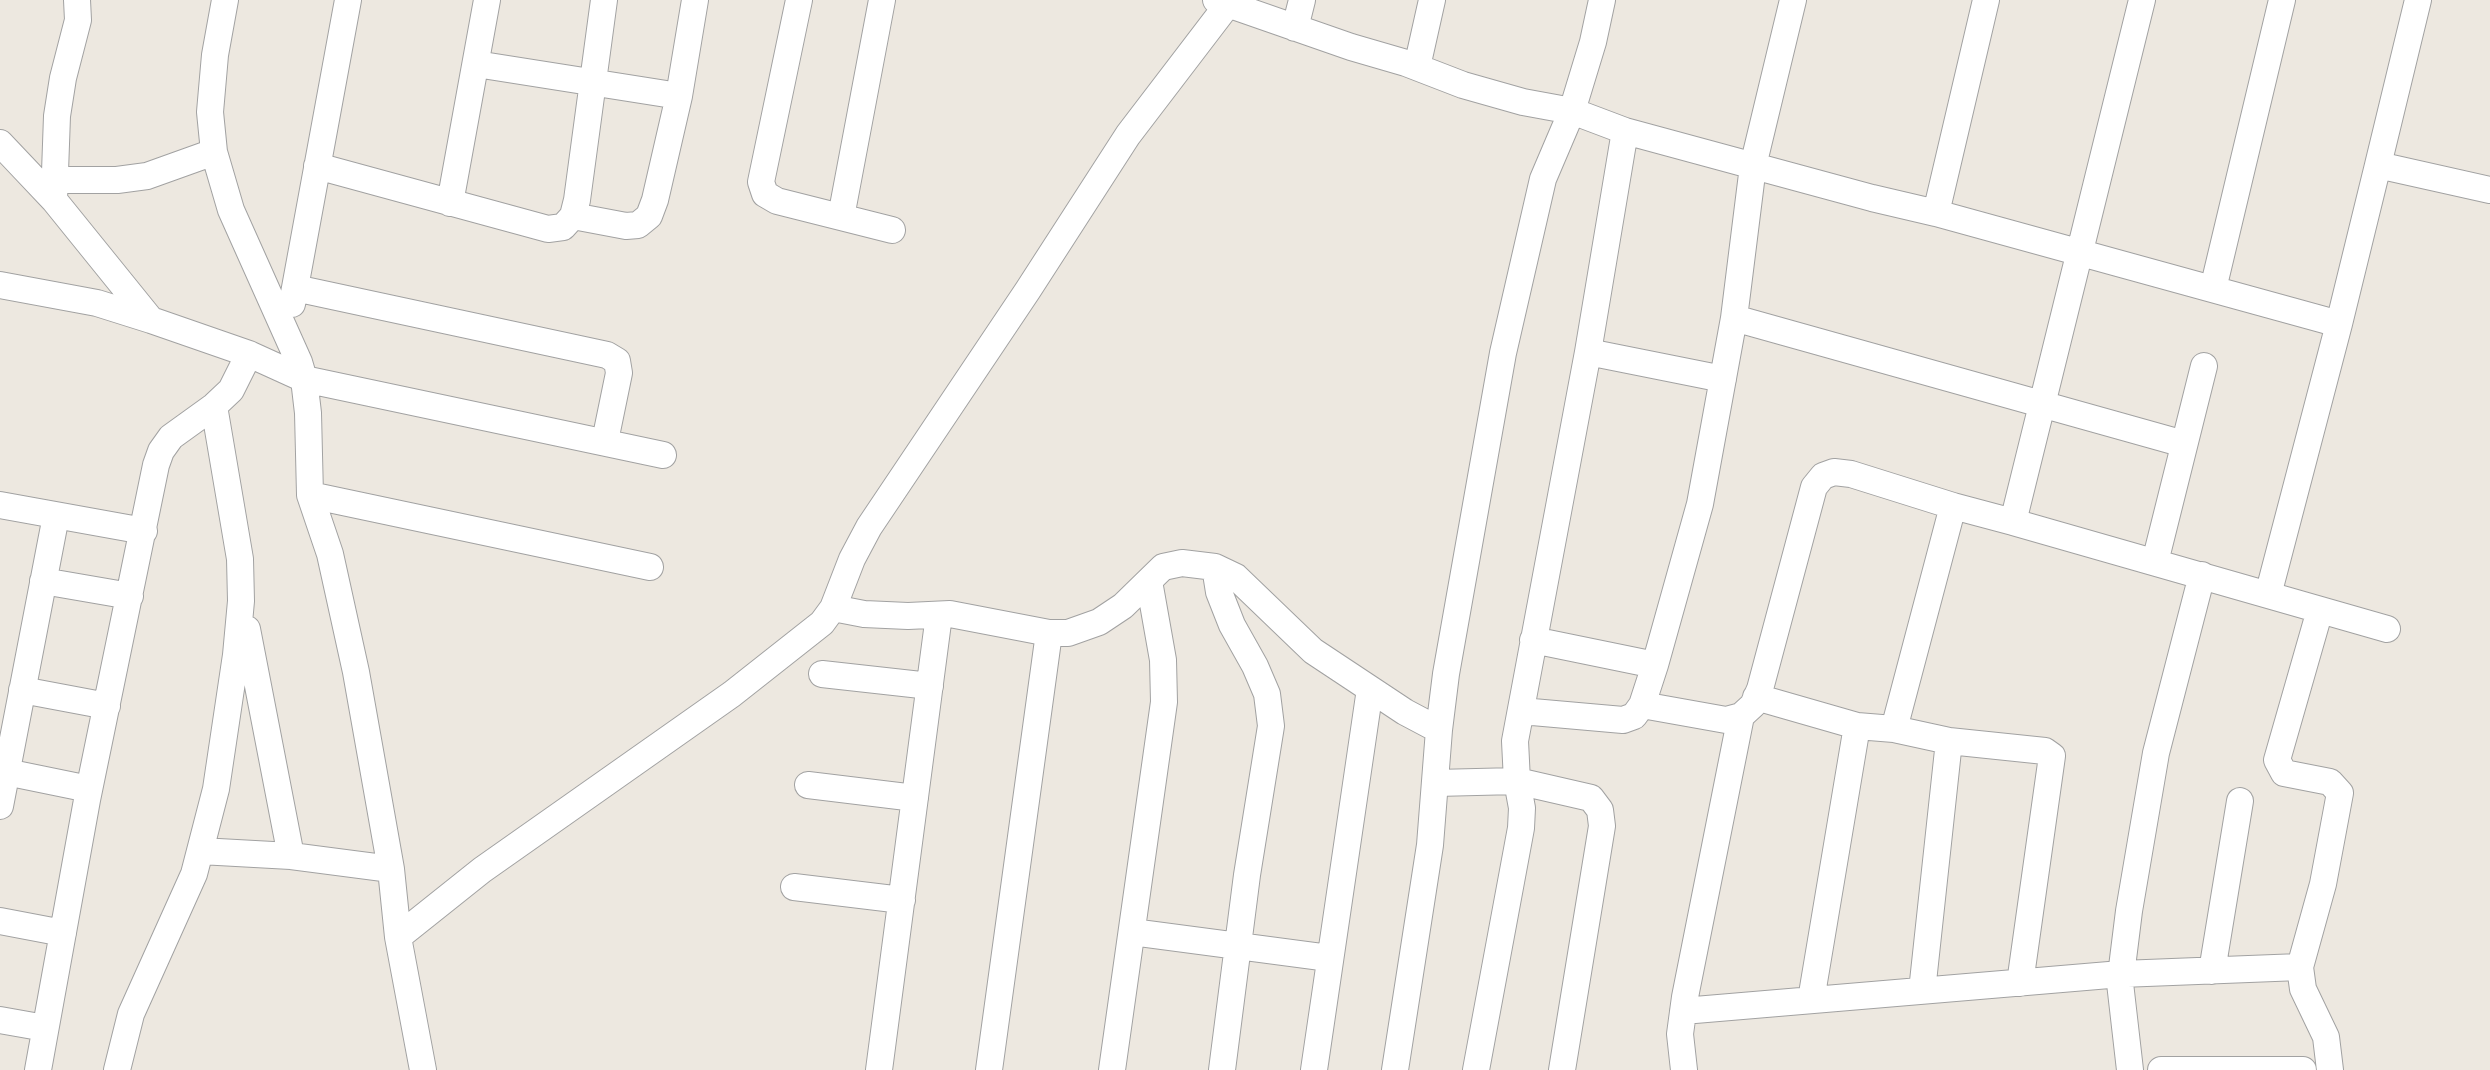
<!DOCTYPE html>
<html>
<head>
<meta charset="utf-8">
<style>
	body { margin:0 }
	canvas { display:block; background:#ede8e0 }
</style>
</head>
<body>
<canvas width="2490" height="1070"></canvas>
<script>
const context = document.querySelector('canvas').getContext('2d');
context.lineJoin = 'round';
const toPath = rows => new Path2D(rows.map(r => 'M' + r).join(''));
function trace(path, color, width, dash) { context.strokeStyle = color; context.lineWidth = width; context.lineCap = dash ? 'butt' : 'round'; context.setLineDash(dash || []); context.stroke(path); }
const minor = toPath([
	[225,0,215,55,210,112,214,152,231,210,299,362,304,379,308,413,310,495,330,554,356,672,391,869,398,937,423,1070],
	[799,0,761,182,765,194,777,201,892,230],
	[1216,0,1351,47,1406,63,1463,85,1523,102,1572,111,1625,131,1872,198,1936,213,2339,324],
	[2142,0,2013,522,2387,629],
	[1295,28,1302,0],
	[476,64,679,96],
	[1417,67,1432,0],
	[0,143,54,200,151,320],
	[2378,165,2418,0],
	[317,166,548,229,563,227,573,216,577,200,604,0],
	[54,180,117,180,147,176,214,152],
	[54,200,57,116,63,78,78,20,77,0],
	[450,203,487,0],
	[1936,213,1986,0],
	[573,216,626,226,638,225,649,216,655,200,679,96,695,0],
	[841,217,882,0],
	[0,285,97,303,151,320,249,354,304,379,663,455],
	[295,288,607,355,617,361,619,373,605,441],
	[2213,289,2282,0],
	[292,304,348,0],
	[1734,318,2184,444],
	[1588,352,1723,379],
	[310,495,650,567],
	[0,505,144,531],
	[2155,562,2204,366],
	[1215,567,1219,592,1232,625,1255,666,1267,694,1271,726,1247,875,1222,1070],
	[43,581,130,596],
	[2268,595,2339,324,2378,165,2490,190],
	[833,608,864,614,908,616,950,614,1049,633,1068,633,1099,622,1123,606,1163,567,1182,563,1215,567,1236,577,1313,651,1405,712,1439,730],
	[2320,610,2277,760,2284,773,2330,782,2340,793,2323,884,2300,967,2303,989,2326,1037,2330,1070],
	[247,629,291,856],
	[1533,640,1655,665],
	[822,674,930,686],
	[22,690,107,706],
	[1756,697,1857,726,1894,729,1949,741,2045,751,2052,756,2020,983],
	[1642,705,1726,720,1741,716,1753,705,1760,689,1814,487,1823,476,1834,472,1851,474,1953,506],
	[1521,711,1623,720,1634,716,1642,705,1655,665,1700,504,1734,318,1753,166,1793,0],
	[1894,729,1953,506,2013,522],
	[6,772,89,789],
	[1436,783,1517,781,1591,798,1600,810,1602,826,1562,1070],
	[808,785,915,798],
	[0,806,56,516],
	[200,851,291,856,391,869],
	[794,887,902,900],
	[0,921,63,933],
	[1132,932,1329,958],
	[398,937,482,870,732,694,822,623,833,608,852,559,869,527,1028,290,1128,135,1228,4],
	[2212,971,2240,801],
	[1922,991,1949,741],
	[1811,1000,1857,726],
	[1683,1011,2121,974,2300,967],
	[0,1020,45,1028],
	[38,1070,87,800,156,465,161,451,171,437,214,406,231,390,249,354],
	[117,1070,131,1014,194,874,216,789,236,655,241,601,240,559,214,406],
	[879,1070,939,615],
	[989,1070,1049,633],
	[1112,1070,1164,702,1163,660,1149,581],
	[1314,1070,1370,689],
	[1395,1070,1430,845,1439,730,1446,674,1503,353,1543,179,1572,111,1593,42,1602,0],
	[1476,1070,1521,828,1522,808,1517,781,1515,741,1588,352,1625,131],
	[1684,1070,1680,1034,1685,997,1741,716],
	[2130,1070,2120,983,2129,911,2156,753,2202,575],
	[2161,1070,2303,1070]
]);
trace(minor, '#a2a2a2', 28);
trace(minor, '#fff', 26);
</script>
</body>
</html>
